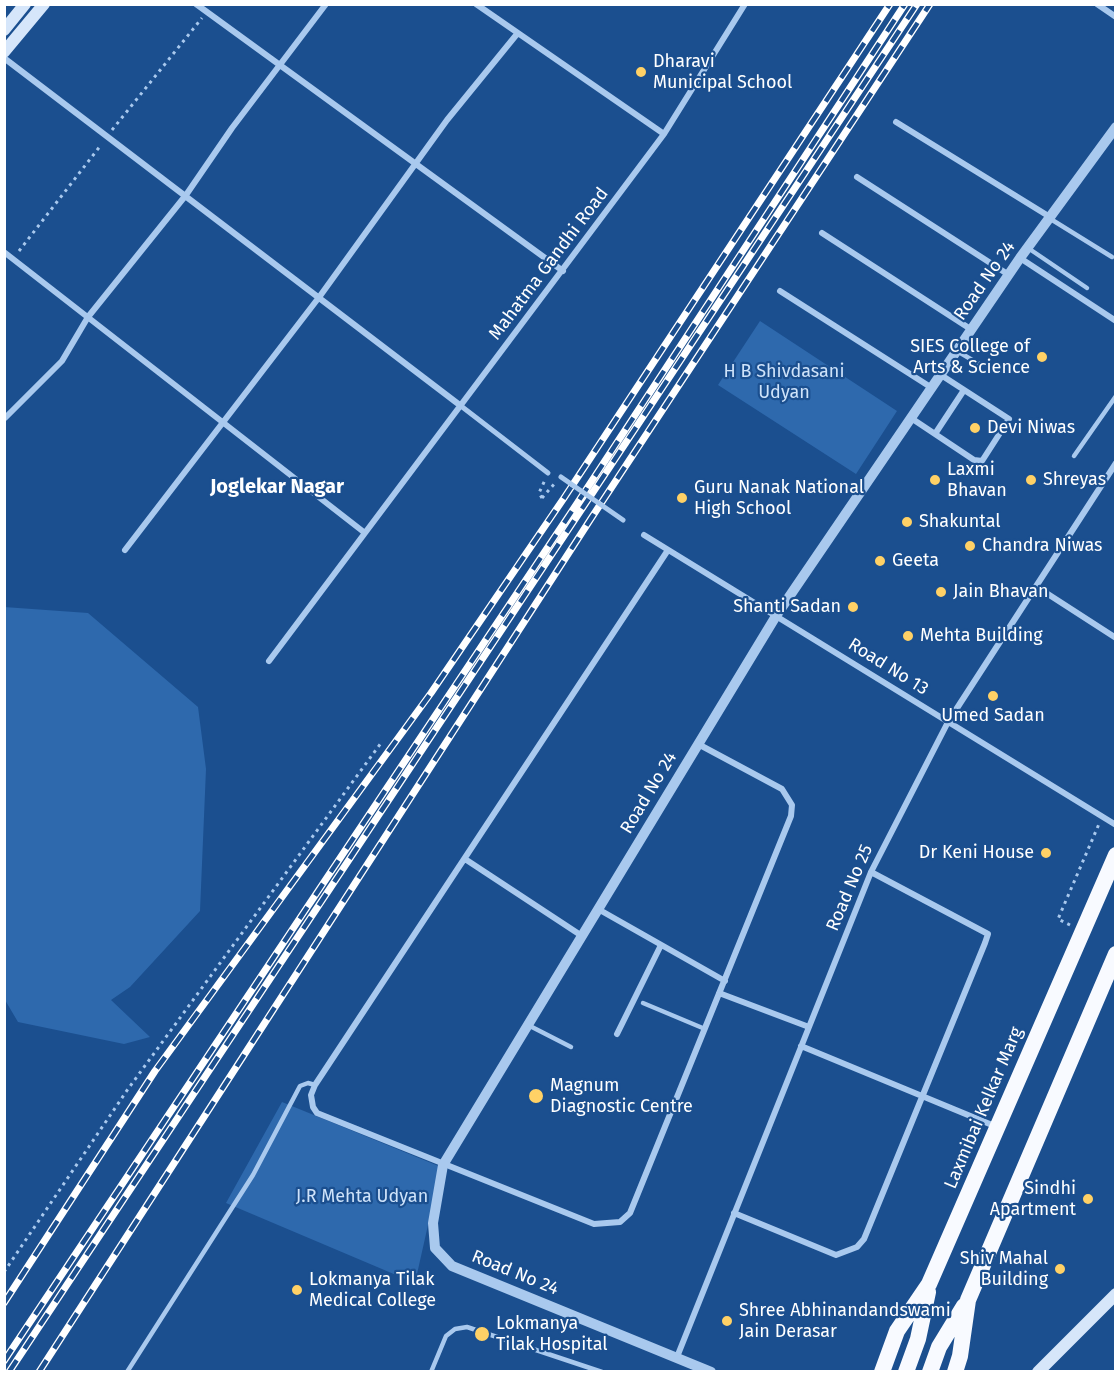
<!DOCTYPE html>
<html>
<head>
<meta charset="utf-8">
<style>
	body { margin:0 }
	#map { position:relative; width:1120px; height:1376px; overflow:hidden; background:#1b4f8f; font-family:"Fira Sans",sans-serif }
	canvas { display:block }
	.frame { position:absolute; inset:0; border:6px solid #fff; pointer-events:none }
</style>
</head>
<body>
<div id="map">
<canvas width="1120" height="1376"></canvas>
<div class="frame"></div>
</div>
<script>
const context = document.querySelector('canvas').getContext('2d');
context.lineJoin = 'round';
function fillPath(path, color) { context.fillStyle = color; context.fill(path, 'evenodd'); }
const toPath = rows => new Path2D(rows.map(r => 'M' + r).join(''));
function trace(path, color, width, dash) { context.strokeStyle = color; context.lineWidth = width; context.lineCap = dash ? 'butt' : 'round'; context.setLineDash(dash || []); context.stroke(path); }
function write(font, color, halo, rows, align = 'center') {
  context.font = font + ' "Fira Sans",sans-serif'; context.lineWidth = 4.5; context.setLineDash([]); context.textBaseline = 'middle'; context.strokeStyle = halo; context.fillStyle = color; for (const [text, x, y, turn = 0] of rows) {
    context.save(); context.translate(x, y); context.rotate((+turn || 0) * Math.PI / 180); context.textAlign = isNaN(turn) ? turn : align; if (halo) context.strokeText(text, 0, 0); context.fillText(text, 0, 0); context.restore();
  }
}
const green = toPath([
	[760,321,897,411,856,474,718,385],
	[4,607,88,613,198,707,206,769,200,911,130,987,111,1000,150,1037,124,1044,18,1022,5,1000],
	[282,1102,441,1167,415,1283,226,1203]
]);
const path = toPath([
	[112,130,202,18],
	[19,251,101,145],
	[542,498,539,493,545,480],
	[542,498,555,483],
	[1070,925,1058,919,1099,824],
	[4,1272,128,1089,381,743]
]);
const service = toPath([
	[1049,218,1112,257],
	[1028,248,1087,288],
	[957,351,979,364],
	[1074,456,1116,396],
	[643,1003,705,1029],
	[528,1025,571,1047],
	[127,1372,253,1175,300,1086,308,1083,315,1085],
	[431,1372,446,1336,455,1329,467,1327,602,1372]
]);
const pedestrian = toPath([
	[461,406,548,473]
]);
const minor = toPath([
	[196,4,563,271],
	[476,4,664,134],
	[1097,4,1116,17],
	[4,58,461,406],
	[896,122,1050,217],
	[857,177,1009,275],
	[822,233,972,330],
	[4,252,365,533],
	[1020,258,1116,321],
	[780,291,932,388],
	[5,418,62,361,88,317,186,195,232,128,326,4],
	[911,418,974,460,982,461,1009,419,941,375],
	[935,434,964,390],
	[644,535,1116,825],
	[125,550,320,296,447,120,517,34],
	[668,550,315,1085,311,1095,313,1107,317,1113,594,1224,620,1222,630,1213,791,816,792,805,782,789,698,744],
	[1037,587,1116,638],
	[269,661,664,134,745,4],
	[465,859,582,936],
	[598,909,725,981],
	[719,993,809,1027],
	[617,1034,661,945],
	[801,1046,997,1127],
	[734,1213,836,1255,857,1247,864,1239,985,943,988,934,871,872],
	[677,1357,871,872,948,722,1116,463]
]);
const tertiary = toPath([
	[711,1372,452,1266,435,1248,433,1223,443,1165,776,616,1020,258,1116,127]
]);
const secondary = toPath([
	[4,30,25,4],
	[4,52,44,4],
	[1038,1372,1116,1294]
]);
const trunk = toPath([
	[882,1372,897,1331,929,1284,1116,855],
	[906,1372,918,1339,928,1292],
	[930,1372,939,1347,964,1306],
	[955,1372,960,1356,968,1300,1116,954]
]);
const rail = toPath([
	[4,1303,155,1071,431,693,564,498,890,4],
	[4,1361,576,505,905,4],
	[9,1372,917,4],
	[39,1372,592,517,930,4]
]);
const pedestrianBridge = toPath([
	[561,477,623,520]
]);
const markers = [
	[641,72,6,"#ffd166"],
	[1042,357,6,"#ffd166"],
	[975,428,6,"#ffd166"],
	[935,480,6,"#ffd166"],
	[1031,480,6,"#ffd166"],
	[682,498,6,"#ffd166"],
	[907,522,6,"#ffd166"],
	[970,546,6,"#ffd166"],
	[880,561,6,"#ffd166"],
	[941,592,6,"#ffd166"],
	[853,607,6,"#ffd166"],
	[908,636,6,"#ffd166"],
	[993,696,6,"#ffd166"],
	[1046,853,6,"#ffd166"],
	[536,1096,8,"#ffd166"],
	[1088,1199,6,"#ffd166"],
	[1060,1269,6,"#ffd166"],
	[297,1290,6,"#ffd166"],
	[727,1321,6,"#ffd166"],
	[482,1334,8,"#ffd166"]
];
const poiNames = [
	["Dharavi",653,62],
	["Municipal School",653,83],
	["SIES College of",1030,347,"right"],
	["Arts & Science",1030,368,"right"],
	["Devi Niwas",987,428],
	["Laxmi",947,470],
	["Bhavan",947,491],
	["Shreyas",1043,480],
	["Guru Nanak National",694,488],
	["High School",694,509],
	["Shakuntal",919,522],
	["Chandra Niwas",982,546],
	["Geeta",892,561],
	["Jain Bhavan",953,592],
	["Shanti Sadan",841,607,"right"],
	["Mehta Building",920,636],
	["Umed Sadan",993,716,"center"],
	["Dr Keni House",1034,853,"right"],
	["Magnum",550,1086],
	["Diagnostic Centre",550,1107],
	["Sindhi",1076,1189,"right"],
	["Apartment",1076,1210,"right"],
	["Shiv Mahal",1048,1259,"right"],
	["Building",1048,1280,"right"],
	["Lokmanya Tilak",309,1280],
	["Medical College",309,1301],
	["Shree Abhinandandswami",739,1311],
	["Jain Derasar",739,1332],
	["Lokmanya",496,1324],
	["Tilak Hospital",496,1345]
];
const streetNames = [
	["Mahatma Gandhi Road",549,264,-53],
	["Road No 24",985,281,-55],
	["Road No 13",888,667,32],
	["Road No 24",649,793,-59],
	["Road No 25",850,888,-67],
	["Laxmibai Kelkar Marg",984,1108,-67],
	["Road No 24",515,1273,22]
];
const parkNames = [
	["H B Shivdasani",784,372],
	["Udyan",784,393],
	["J.R Mehta Udyan",362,1197]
];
const neighbourhoodNames = [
	["Joglekar Nagar",277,487]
];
fillPath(green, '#2e69ad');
trace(path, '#a9c9ee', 3, [3, 4.5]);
trace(service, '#a9c9ee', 4.5);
trace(pedestrian, '#a9c9ee', 5);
trace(minor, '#a9c9ee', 6);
trace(tertiary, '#a9c9ee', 10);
trace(secondary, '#d6e6fa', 12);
trace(trunk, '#f8faff', 16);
trace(rail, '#fff', 7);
trace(rail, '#1b4f8f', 4.5, [14]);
trace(pedestrianBridge, '#a9c9ee', 5);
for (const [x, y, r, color] of markers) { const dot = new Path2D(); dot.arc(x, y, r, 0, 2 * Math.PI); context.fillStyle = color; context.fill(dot); trace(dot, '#1b4f8f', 2); }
write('18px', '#fff', '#1b4f8f', poiNames, 'left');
write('18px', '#fff', '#1b4f8f', streetNames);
write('18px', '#cfe3fa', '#1b4f8f', parkNames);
write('bold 20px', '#fff', '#1b4f8f', neighbourhoodNames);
</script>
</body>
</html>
